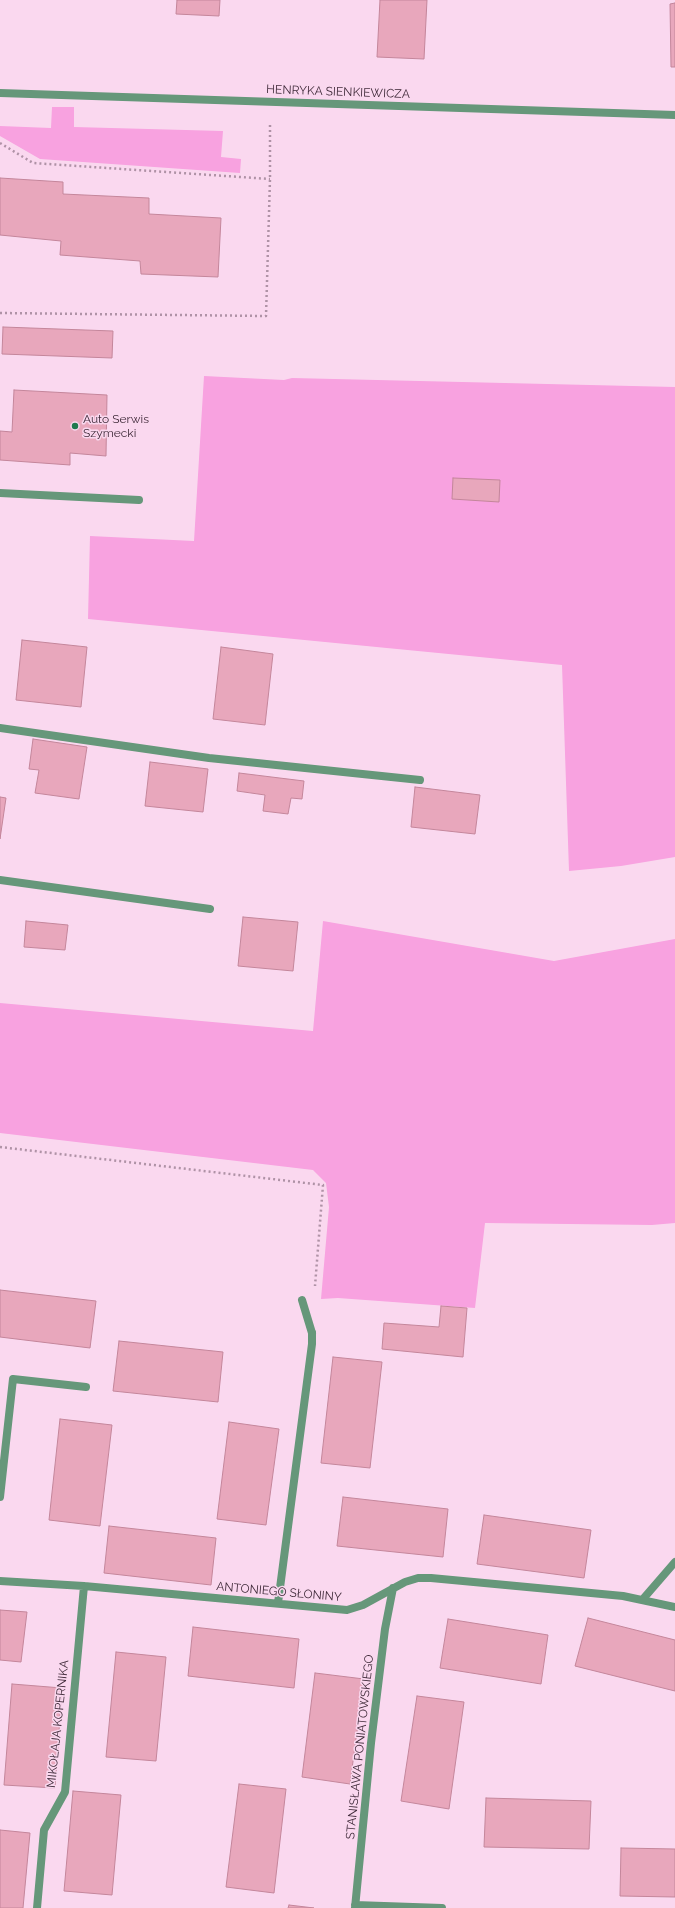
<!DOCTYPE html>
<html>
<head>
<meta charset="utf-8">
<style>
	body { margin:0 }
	canvas { display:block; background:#fad8ef }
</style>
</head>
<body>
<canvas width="675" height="1908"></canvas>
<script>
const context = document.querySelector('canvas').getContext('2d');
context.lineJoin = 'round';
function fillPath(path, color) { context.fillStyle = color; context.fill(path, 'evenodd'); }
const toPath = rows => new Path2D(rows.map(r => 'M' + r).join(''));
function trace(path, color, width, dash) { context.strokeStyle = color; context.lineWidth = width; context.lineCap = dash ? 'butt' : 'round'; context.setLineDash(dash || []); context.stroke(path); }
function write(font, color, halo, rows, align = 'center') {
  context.font = font + ' Raleway,sans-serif'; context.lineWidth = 3; context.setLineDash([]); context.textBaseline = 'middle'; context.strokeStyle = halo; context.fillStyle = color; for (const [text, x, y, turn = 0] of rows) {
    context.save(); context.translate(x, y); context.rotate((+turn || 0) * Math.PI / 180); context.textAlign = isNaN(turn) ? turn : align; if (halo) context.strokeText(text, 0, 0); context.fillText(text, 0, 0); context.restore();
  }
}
const green = toPath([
	[52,107,74,107,74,127,223,131,221,157,241,159,240,173,40,159,0,136,0,126,51,128],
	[204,376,284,380,292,378,675,387,675,857,621,866,569,871,562,665,88,619,90,536,194,541],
	[323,921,554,961,675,939,675,1223,652,1225,485,1223,475,1308,338,1298,321,1299,329,1207,326,1183,313,1170,0,1133,0,1003,313,1031]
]);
const building = toPath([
	[177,0,220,0,219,16,176,14,177,0],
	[380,0,427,0,424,59,377,57,380,0],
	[675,3,675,67,671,67,670,4,675,3],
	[0,178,63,182,63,194,149,198,149,214,221,218,218,277,141,274,140,261,60,255,61,241,0,235,0,178],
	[3,327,113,331,112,358,2,354,3,327],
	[14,390,107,395,106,456,70,453,70,465,0,460,0,431,12,432,14,390],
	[453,478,500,480,499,502,452,499,453,478],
	[22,640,87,647,81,707,16,700,22,640],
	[221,647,273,654,265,725,213,719,221,647],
	[33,739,87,747,79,799,35,793,39,770,29,769,33,739],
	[150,762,208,769,203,812,145,806,150,762],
	[239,773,304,781,302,799,291,798,288,814,263,811,265,795,237,791,239,773],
	[415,787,480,795,475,834,411,827,415,787],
	[0,797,6,798,0,839,0,797],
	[243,917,298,922,293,971,238,966,243,917],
	[26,921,68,925,65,950,24,947,26,921],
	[0,1290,96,1301,90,1348,0,1337,0,1290],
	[441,1306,467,1308,463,1357,382,1349,384,1323,439,1327,441,1306],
	[119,1341,223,1352,218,1402,113,1391,119,1341],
	[333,1357,382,1362,370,1468,321,1463,333,1357],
	[60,1419,112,1425,100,1526,49,1520,60,1419],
	[229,1422,279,1429,266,1525,217,1519,229,1422],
	[343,1497,448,1509,443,1557,337,1546,343,1497],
	[484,1515,591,1530,584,1578,477,1564,484,1515],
	[109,1526,216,1538,211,1585,104,1573,109,1526],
	[0,1610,27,1612,21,1662,0,1660,0,1610],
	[588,1618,675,1640,675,1691,575,1666,588,1618],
	[448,1619,548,1635,541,1684,440,1668,448,1619],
	[193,1627,299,1639,294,1688,188,1676,193,1627],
	[116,1652,166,1657,156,1761,106,1757,116,1652],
	[315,1673,364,1679,350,1784,302,1777,315,1673],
	[12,1684,62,1688,55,1788,4,1785,12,1684],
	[417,1696,464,1702,449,1809,401,1801,417,1696],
	[239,1784,286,1789,274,1893,226,1887,239,1784],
	[73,1791,121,1795,112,1895,64,1891,73,1791],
	[486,1798,591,1801,589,1849,484,1847,486,1798],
	[0,1830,30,1833,23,1908,0,1908,0,1830],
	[621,1848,675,1849,675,1897,620,1896,621,1848],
	[289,1905,314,1908,288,1908,289,1905]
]);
const path = toPath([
	[0,143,33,163,270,179],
	[0,313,266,316,270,179,270,122],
	[0,1147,323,1185,315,1286]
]);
const service = toPath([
	[0,493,139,500],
	[0,880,210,909],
	[302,1300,312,1333],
	[0,1497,13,1379,86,1387]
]);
const minor = toPath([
	[0,93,675,115],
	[0,728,209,758,420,780],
	[0,1581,84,1586,347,1610,363,1605,405,1582,418,1578,431,1578,623,1596,675,1607],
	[643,1599,675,1562],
	[278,1603,312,1344,312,1333],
	[355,1905,442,1908],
	[37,1908,44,1830,65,1792,84,1586],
	[355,1908,371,1743,385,1629,393,1588]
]);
const markers = [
	[75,426,4,"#207a4f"]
];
const streetNames = [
	["HENRYKA SIENKIEWICZA",338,92,2],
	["ANTONIEGO SŁONINY",279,1592,5],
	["MIKOŁAJA KOPERNIKA",58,1724,-84],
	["STANISŁAWA PONIATOWSKIEGO",360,1747,-84]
];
const poiNames = [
	["Auto Serwis",83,419],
	["Szymecki",83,433]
];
fillPath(green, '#f8a2e0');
fillPath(building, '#e8a7bc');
trace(building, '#c4869b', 1);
trace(path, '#af92a6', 2.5, [2, 3]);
trace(service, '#66977a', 8);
trace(minor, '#66977a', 8);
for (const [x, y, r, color] of markers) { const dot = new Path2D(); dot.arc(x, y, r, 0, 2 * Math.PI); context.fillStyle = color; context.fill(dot); trace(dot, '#fad8ef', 1.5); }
write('12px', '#402b3a', '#fad8ef', streetNames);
write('12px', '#402b3a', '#fad8ef', poiNames, 'left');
</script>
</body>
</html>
